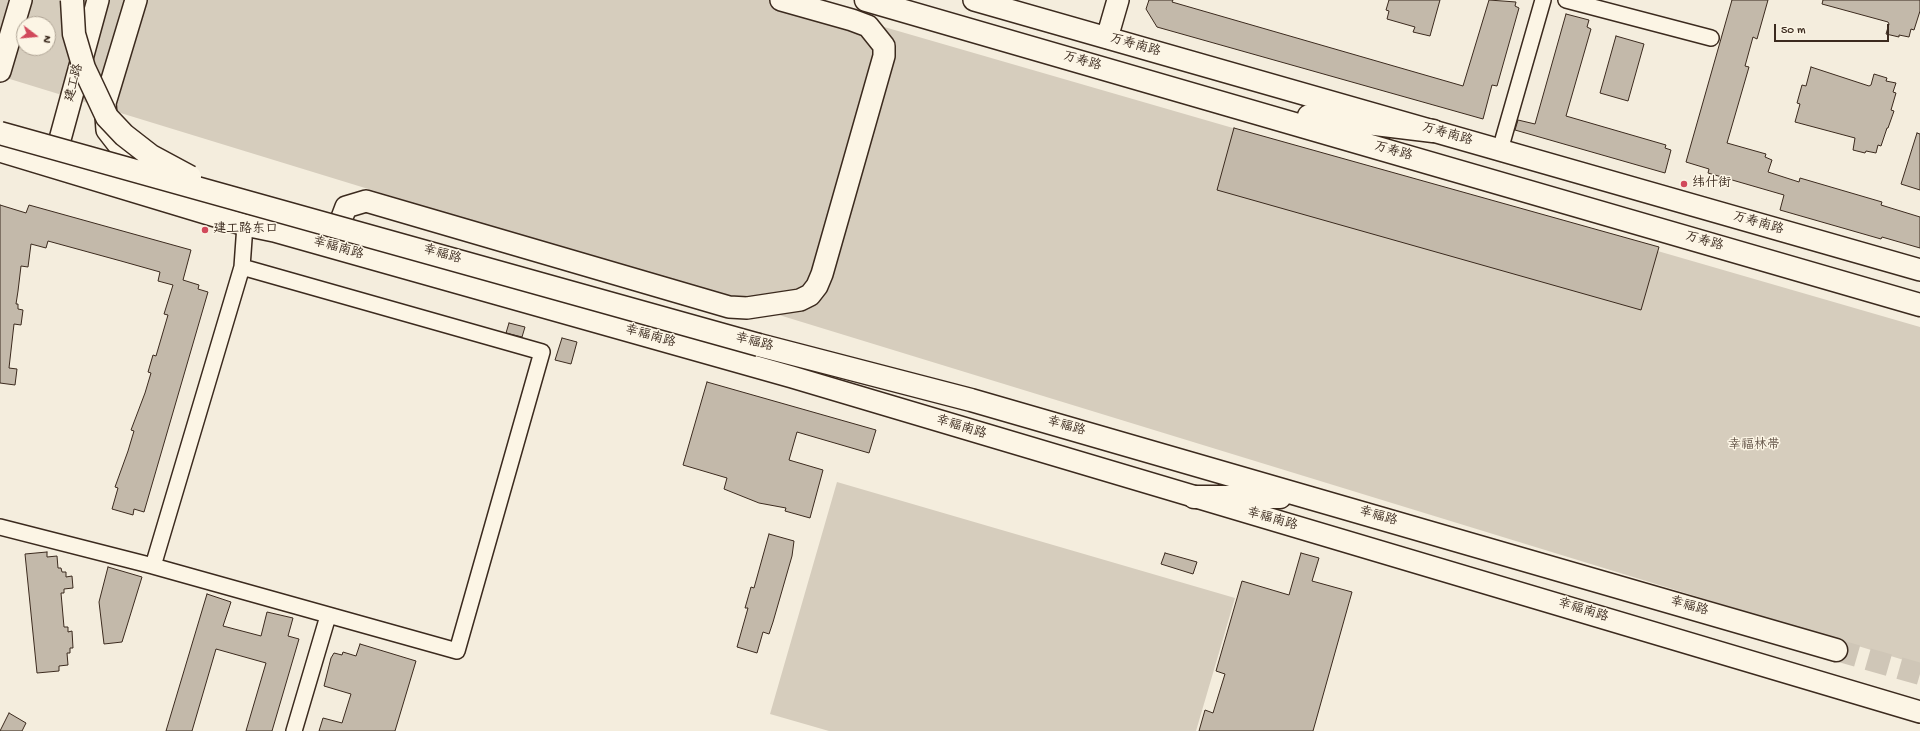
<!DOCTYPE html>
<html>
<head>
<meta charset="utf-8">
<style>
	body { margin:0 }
	#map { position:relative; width:1920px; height:731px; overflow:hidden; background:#f4eddd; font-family:"Gochi Hand",sans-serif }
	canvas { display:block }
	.north { position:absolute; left:16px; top:16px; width:40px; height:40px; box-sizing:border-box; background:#fcf5e5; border:1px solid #afa495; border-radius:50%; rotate:106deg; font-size:11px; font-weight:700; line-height:16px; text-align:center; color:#3b2a1e }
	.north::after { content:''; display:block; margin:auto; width:14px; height:18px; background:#d1495b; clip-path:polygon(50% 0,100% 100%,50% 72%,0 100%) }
	.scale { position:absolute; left:1774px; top:24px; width:115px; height:18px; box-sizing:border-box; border:2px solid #3b2a1e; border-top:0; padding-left:5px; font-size:12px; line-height:14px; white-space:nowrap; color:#3b2a1e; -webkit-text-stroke:3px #fcf5e5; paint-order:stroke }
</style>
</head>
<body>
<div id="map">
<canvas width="1920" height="731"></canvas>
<div class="north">N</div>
<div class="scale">50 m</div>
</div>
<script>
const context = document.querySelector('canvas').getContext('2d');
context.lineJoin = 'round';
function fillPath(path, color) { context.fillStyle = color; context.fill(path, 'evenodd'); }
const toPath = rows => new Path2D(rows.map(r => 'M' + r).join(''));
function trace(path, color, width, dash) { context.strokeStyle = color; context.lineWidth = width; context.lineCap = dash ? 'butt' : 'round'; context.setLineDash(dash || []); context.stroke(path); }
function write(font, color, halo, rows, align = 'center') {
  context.font = font + ' "Gochi Hand","LXGW WenKai TC",sans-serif'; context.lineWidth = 3; context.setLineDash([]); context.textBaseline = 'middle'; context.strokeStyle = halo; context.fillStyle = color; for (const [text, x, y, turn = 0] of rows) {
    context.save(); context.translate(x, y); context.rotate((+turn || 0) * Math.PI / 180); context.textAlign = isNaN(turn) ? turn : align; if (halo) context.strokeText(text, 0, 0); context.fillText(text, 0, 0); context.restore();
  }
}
const green = toPath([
	[0,0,791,0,1920,327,1920,665,0,76],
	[24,24,48,24,48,48,24,48],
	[837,482,1235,598,1196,731,829,731,770,714]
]);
const building = toPath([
	[1149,0,1173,0,1172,2,1463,86,1489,0,1516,2,1515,6,1519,8,1497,86,1492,85,1483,119,1157,27,1146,9,1149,0],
	[1389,0,1440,0,1430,36,1413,32,1415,27,1387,19,1389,11,1386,10,1389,0],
	[1732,0,1768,0,1757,39,1753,37,1745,66,1749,67,1727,143,1766,154,1765,157,1772,160,1768,172,1799,182,1800,178,1882,202,1881,205,1920,217,1920,248,1882,237,1881,239,1780,210,1784,195,1708,173,1709,169,1686,162,1732,0],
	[1823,0,1920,0,1920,11,1914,30,1911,29,1909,37,1899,35,1899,37,1886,34,1889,24,1888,22,1822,4,1823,0],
	[1566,14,1589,20,1587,27,1591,29,1566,116,1666,145,1665,148,1671,150,1665,173,1515,130,1518,120,1535,124,1566,14],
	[1616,36,1644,44,1628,101,1600,93,1616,36],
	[1811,67,1869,86,1871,85,1874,74,1887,78,1886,81,1896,83,1893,92,1896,93,1891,110,1894,111,1888,128,1887,128,1881,146,1878,145,1876,153,1866,151,1865,153,1853,150,1855,138,1795,122,1800,104,1797,103,1802,85,1806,86,1811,67],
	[1234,128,1659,247,1641,310,1217,190,1234,128],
	[1917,133,1920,134,1920,190,1901,184,1917,133],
	[0,205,26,213,29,205,191,250,183,280,199,285,198,289,208,292,144,512,134,509,133,515,112,509,118,488,115,487,128,451,134,431,131,430,145,393,151,373,148,372,153,355,156,356,168,315,164,314,173,285,158,281,160,272,121,261,48,241,46,248,31,244,28,267,21,266,18,291,16,304,18,304,18,309,23,310,21,325,14,324,9,368,17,369,15,385,0,383,0,205],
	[509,323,525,327,522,337,506,333,509,323],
	[562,338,577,342,571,364,555,360,562,338],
	[707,382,876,430,869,453,797,432,789,460,823,470,810,518,785,511,786,508,759,503,724,489,727,478,683,465,707,382],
	[769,534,794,541,792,556,773,622,769,634,763,632,757,653,737,647,748,608,745,608,751,587,754,588,769,534],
	[47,552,47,557,57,556,58,568,61,568,62,572,66,572,66,577,72,576,73,588,64,589,64,593,61,593,64,627,68,627,68,632,72,631,73,648,70,648,70,653,67,653,68,665,59,666,59,671,37,673,25,554,47,552],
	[1165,553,1197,562,1193,574,1161,564,1165,553],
	[1301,553,1319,558,1312,581,1352,592,1313,731,1199,731,1205,710,1213,713,1225,674,1216,671,1242,581,1289,595,1301,553],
	[108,567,142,577,122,642,104,644,99,602,108,567],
	[207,594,231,602,223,626,261,636,267,612,293,618,288,636,299,639,272,731,246,731,266,663,216,649,192,731,166,731,207,594],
	[360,644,416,661,395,731,319,731,323,718,342,723,351,694,324,686,331,658,334,653,342,655,343,652,356,656,360,644],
	[9,713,26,723,22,731,0,731,9,713]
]);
const primaryTunnel = toPath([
	[1836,650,1920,674]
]);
const street = toPath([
	[1566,0,1711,38],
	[1500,150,1543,0],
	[0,527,153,566,457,651,542,352,242,267],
	[153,566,242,267,245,225],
	[294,731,328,616]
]);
const secondary = toPath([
	[136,0,105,103,107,130,124,152,161,174],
	[974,0,1920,270],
	[1107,38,1118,0],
	[0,71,21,0],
	[0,151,245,225,274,231,792,377,1920,712],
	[53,165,98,0],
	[332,244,346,207,366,201,729,307,747,308,800,300,810,295,817,286,822,274,884,56,884,46,868,26,852,20,781,0]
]);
const primary = toPath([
	[866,0,1920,305],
	[1309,116,1433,131],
	[759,345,971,400,1836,650],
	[1194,497,1280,497]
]);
const primaryBridge = toPath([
	[72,0,74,34,84,68,107,117,124,135,151,156,190,177],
	[0,133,759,345]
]);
const markers = [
	[1684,184,4,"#d1495b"],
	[205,230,4,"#d1495b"]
];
const streetNames = [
	["万寿南路",1135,46,16],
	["万寿路",1082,62,16],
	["建工路",75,83,-75],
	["万寿南路",1447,135,16],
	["万寿路",1393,152,16],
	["万寿南路",1758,224,16],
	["万寿路",1704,242,16],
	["幸福南路",338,249,16],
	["幸福路",442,255,16],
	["幸福南路",650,337,16],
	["幸福路",754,343,15],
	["幸福路",1066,427,16],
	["幸福南路",961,428,17],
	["幸福路",1378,517,16],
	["幸福南路",1272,520,16],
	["幸福路",1689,607,16],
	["幸福南路",1583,611,17]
];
const poiNames = [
	["纬什街",1692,184],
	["建工路东口",213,230]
];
const parkNames = [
	["幸福林带",1754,446]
];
fillPath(green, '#d6cdbd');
fillPath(building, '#c3b9aa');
trace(building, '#3b2a1e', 1);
trace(primaryTunnel, '#cfc6b7', 22, [22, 11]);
trace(street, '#3b2a1e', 18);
trace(secondary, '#3b2a1e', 24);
trace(primary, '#3b2a1e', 25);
trace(street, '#fcf5e5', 15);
trace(secondary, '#fcf5e5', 21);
trace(primary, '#fcf5e5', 22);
trace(primaryBridge, '#3b2a1e', 25, []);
trace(primaryBridge, '#fcf5e5', 22);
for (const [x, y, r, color] of markers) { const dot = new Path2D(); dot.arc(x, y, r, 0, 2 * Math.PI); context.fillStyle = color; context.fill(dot); trace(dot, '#fcf5e5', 1.5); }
write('13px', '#3b2a1e', '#fcf5e5', streetNames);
write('13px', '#3b2a1e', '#fcf5e5', poiNames, 'left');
write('13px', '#625346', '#fcf5e5', parkNames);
</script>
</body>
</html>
